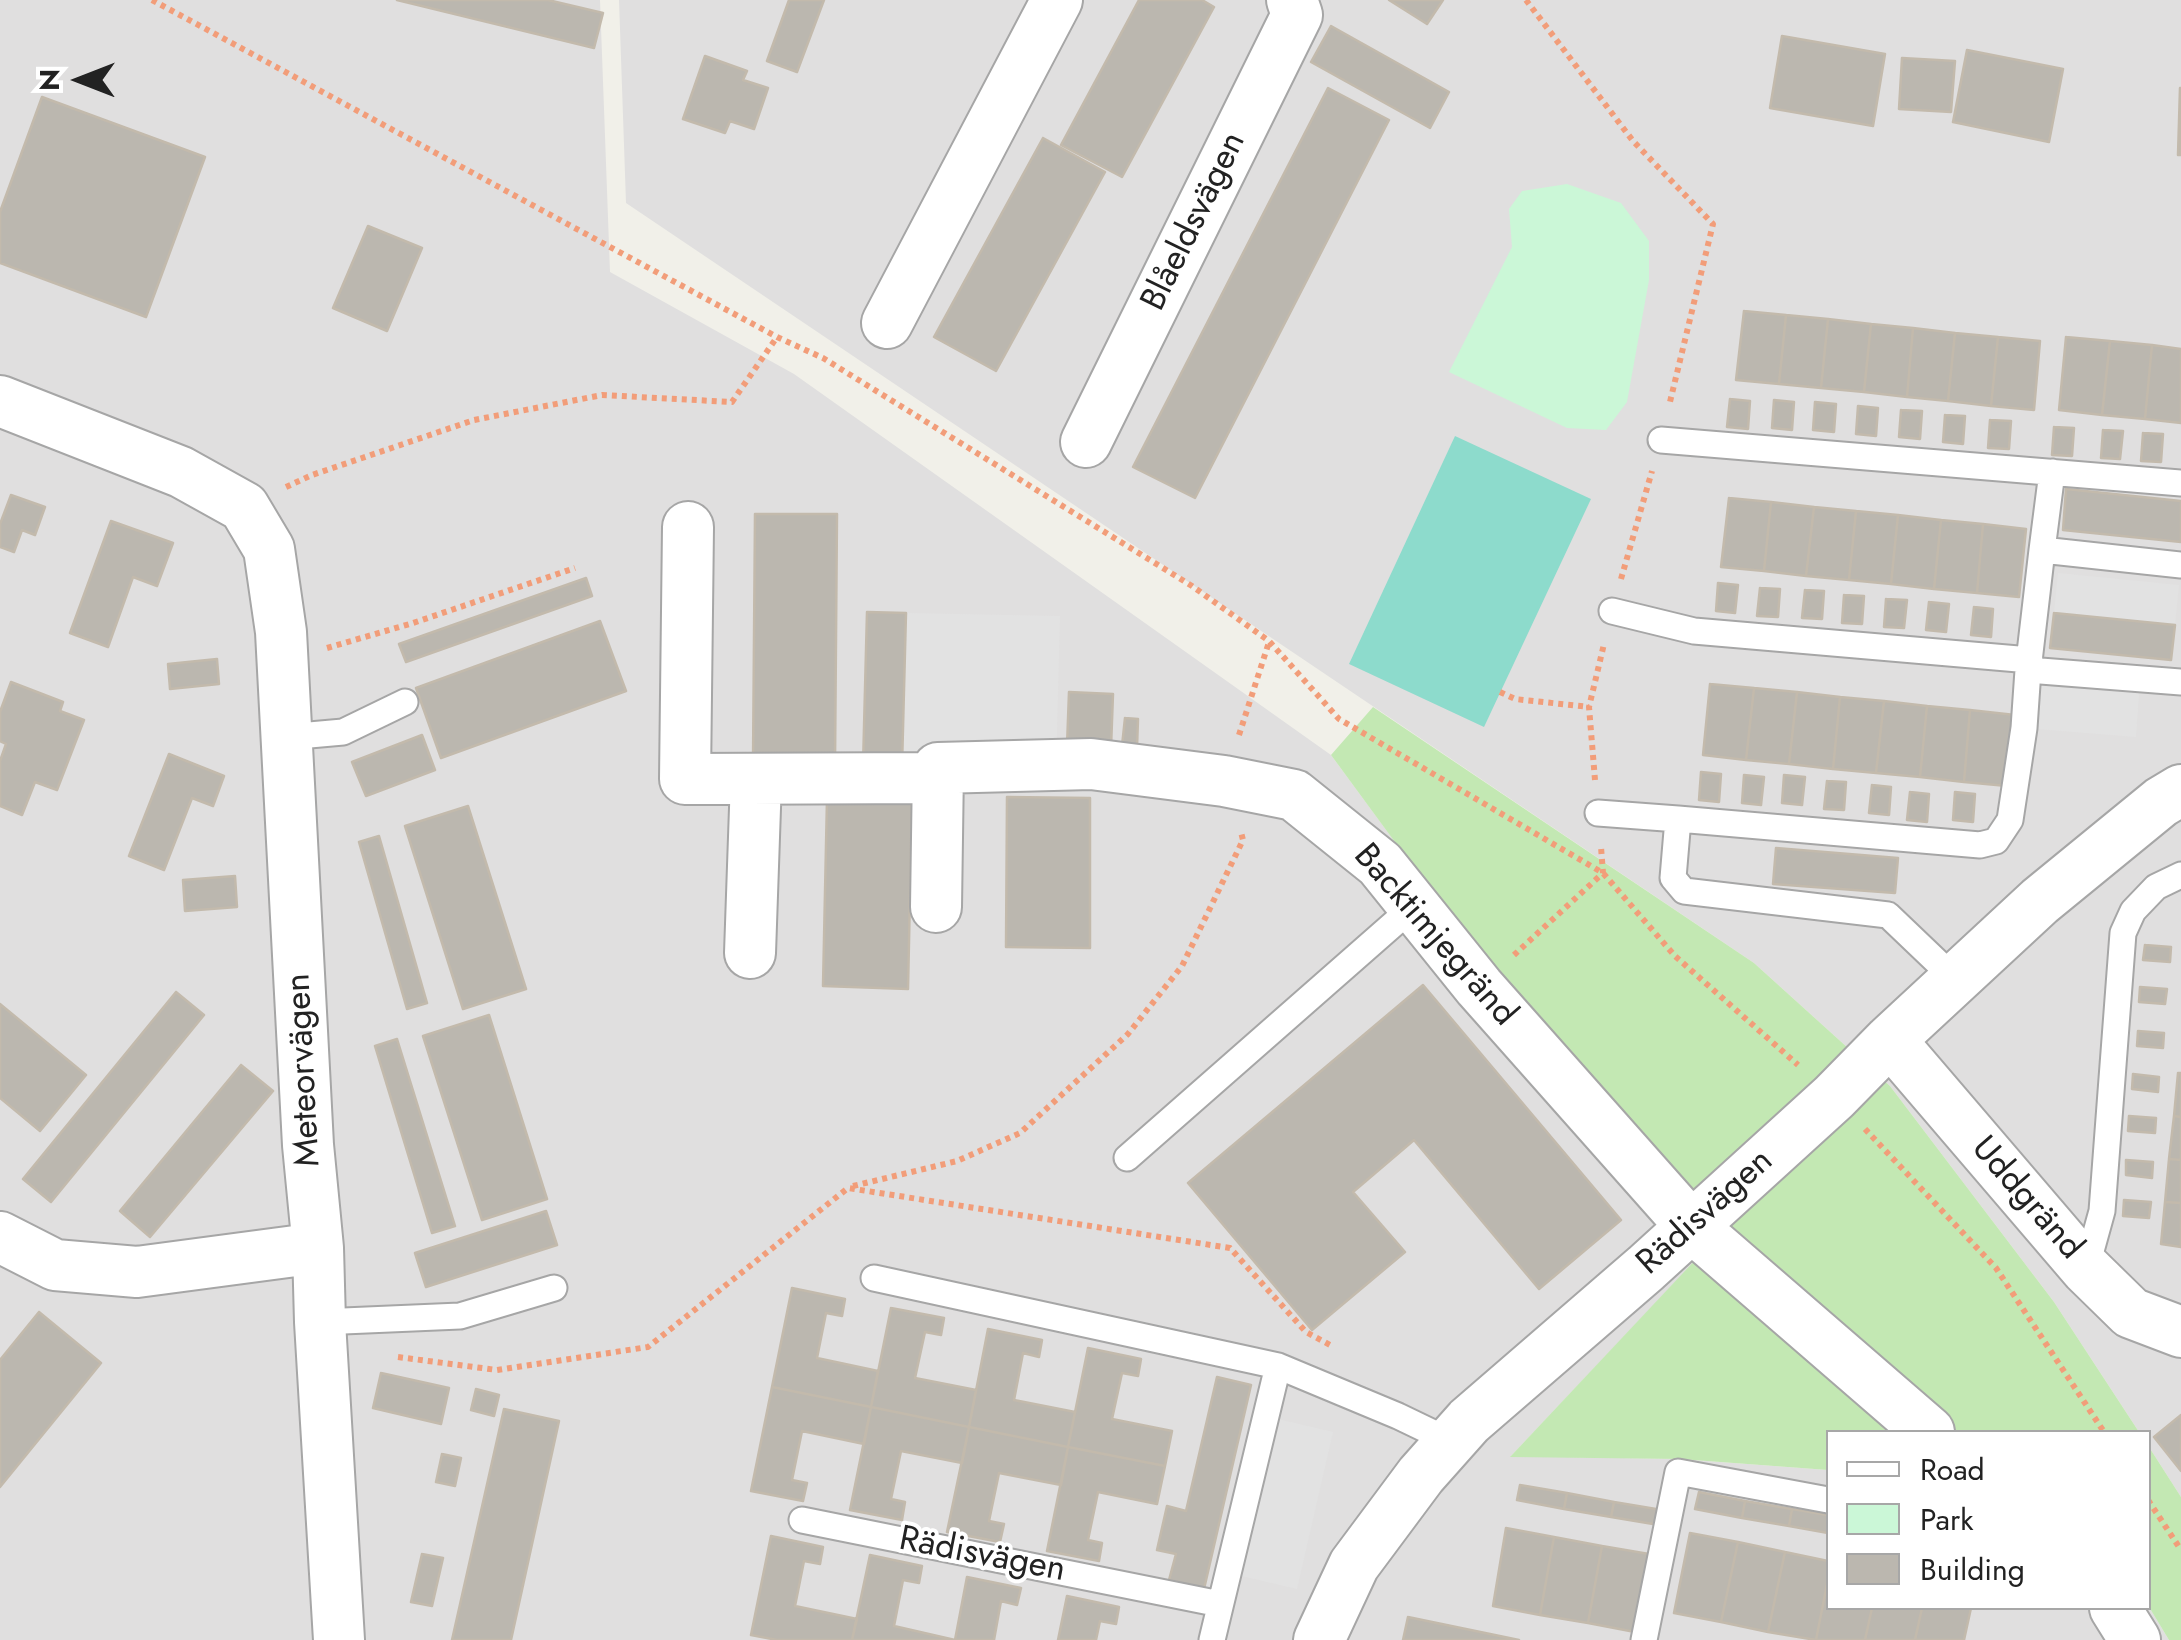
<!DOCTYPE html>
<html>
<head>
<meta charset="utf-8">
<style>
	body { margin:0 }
	#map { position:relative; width:2181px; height:1640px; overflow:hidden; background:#f1f0e9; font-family:Jost,sans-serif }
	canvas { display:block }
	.legend { position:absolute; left:1826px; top:1430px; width:325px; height:180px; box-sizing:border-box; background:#fff; border:2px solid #a7a7a7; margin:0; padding:12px 18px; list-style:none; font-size:30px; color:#222 }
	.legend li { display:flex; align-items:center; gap:20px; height:50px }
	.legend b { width:50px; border:2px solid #a7a7a7 }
	.north { position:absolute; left:30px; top:30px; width:100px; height:100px; -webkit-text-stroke:8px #fff; paint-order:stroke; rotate:270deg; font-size:28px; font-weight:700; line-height:40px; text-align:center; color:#222 }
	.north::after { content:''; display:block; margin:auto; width:35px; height:45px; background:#222; clip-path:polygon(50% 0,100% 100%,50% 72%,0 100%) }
</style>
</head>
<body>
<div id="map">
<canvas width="2181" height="1640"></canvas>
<ul class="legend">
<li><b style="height:12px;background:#fff"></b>Road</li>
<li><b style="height:28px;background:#cbf7d7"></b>Park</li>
<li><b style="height:28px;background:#bbb7af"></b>Building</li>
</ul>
<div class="north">N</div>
</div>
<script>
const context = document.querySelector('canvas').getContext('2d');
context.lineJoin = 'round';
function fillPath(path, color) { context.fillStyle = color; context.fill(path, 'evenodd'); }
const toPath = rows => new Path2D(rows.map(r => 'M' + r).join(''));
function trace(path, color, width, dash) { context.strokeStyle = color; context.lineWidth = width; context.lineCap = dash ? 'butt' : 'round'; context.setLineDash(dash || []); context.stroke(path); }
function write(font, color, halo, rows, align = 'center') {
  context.font = font + ' Jost,sans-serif'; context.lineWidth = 8; context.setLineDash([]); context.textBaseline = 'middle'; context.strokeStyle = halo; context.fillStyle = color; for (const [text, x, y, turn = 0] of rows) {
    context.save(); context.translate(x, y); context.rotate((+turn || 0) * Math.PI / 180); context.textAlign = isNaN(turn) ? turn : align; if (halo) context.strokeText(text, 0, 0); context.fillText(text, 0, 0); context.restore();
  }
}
const residential = toPath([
	[0,0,600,0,610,272,794,374,1331,755,1700,1256,1511,1456,1680,1459,1828,1470,1828,1608,2149,1607,2169,1640,0,1640],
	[619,0,2181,0,2181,1497,2149,1447,2148,1432,2139,1432,2054,1302,1890,1086,1754,963,626,203]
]);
const grass = toPath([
	[1373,707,1754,963,1890,1086,2054,1302,2139,1432,1828,1432,1828,1470,1680,1459,1510,1457,1699,1256,1331,755],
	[2149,1447,2181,1497,2181,1640,2169,1640,2149,1607]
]);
const park = toPath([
	[1567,184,1621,203,1649,241,1649,280,1627,402,1606,430,1567,428,1449,372,1512,247,1509,209,1522,191]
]);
const pitch = toPath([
	[1455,436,1591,499,1484,727,1349,664]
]);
const parking = toPath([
	[2058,573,2179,585,2175,625,2054,613],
	[906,613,1060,616,1056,770,902,767],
	[2028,670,2140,679,2136,737,2024,728],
	[1265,1416,1333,1432,1297,1589,1229,1573]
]);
const building = toPath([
	[397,0,548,0,603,13,594,48,397,0],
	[789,0,824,0,797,72,767,61,789,0],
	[1139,0,1202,0,1214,7,1122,177,1061,145,1139,0],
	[1389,0,1443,0,1427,24,1389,0],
	[1331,26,1449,92,1430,128,1311,62,1331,26],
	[1782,36,1885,54,1873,126,1770,108,1782,36],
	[1967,50,2063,69,2049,142,1953,122,1967,50],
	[705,56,747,71,743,80,768,88,754,129,730,121,725,133,683,119,705,56],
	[1902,58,1955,61,1951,112,1899,109,1902,58],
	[1328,88,1389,120,1195,498,1133,467,1328,88],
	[2180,88,2181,88,2181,155,2178,155,2180,88],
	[42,97,205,157,146,317,0,263,0,212,42,97],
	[1043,138,1105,172,996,371,934,337,1043,138],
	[368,226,422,248,387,331,333,308,368,226],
	[1744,311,1786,315,1779,384,1736,380,1744,311],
	[1786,315,1828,319,1821,388,1779,384,1786,315],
	[1828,319,1871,324,1864,392,1821,388,1828,319],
	[1871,324,1913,328,1907,397,1864,392,1871,324],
	[1913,328,1955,333,1948,401,1907,397,1913,328],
	[1955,333,1998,337,1991,406,1948,401,1955,333],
	[1998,337,2040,341,2034,410,1991,406,1998,337],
	[2066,337,2110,341,2102,415,2059,410,2066,337],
	[2110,341,2152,345,2145,419,2102,415,2110,341],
	[2152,345,2181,349,2181,423,2145,419,2152,345],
	[1730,399,1750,401,1748,429,1727,427,1730,399],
	[1774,400,1794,402,1792,430,1772,428,1774,400],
	[1815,402,1836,404,1834,432,1813,430,1815,402],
	[1858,406,1878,408,1876,436,1856,434,1858,406],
	[1901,410,1922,411,1920,439,1899,437,1901,410],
	[1945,415,1965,416,1963,444,1943,442,1945,415],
	[1990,420,2011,421,2009,449,1988,448,1990,420],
	[2054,427,2074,428,2072,456,2052,455,2054,427],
	[2103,430,2123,431,2120,459,2101,458,2103,430],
	[2143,433,2163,434,2161,462,2141,461,2143,433],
	[2066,489,2181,501,2181,542,2063,530,2066,489],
	[11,495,45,507,35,535,22,530,14,552,0,547,0,524,11,495],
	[1729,498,1771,502,1764,571,1721,567,1729,498],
	[1771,502,1814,507,1806,576,1764,571,1771,502],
	[1814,507,1856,511,1849,580,1806,576,1814,507],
	[1856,511,1898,515,1891,584,1849,580,1856,511],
	[755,514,837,514,835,764,753,763,755,514],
	[1898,515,1941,520,1934,589,1891,584,1898,515],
	[1941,520,1983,524,1977,593,1934,589,1941,520],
	[111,521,173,543,157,586,133,577,108,647,70,633,111,521],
	[1983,524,2026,529,2019,597,1977,593,1983,524],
	[586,578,592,596,406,662,399,644,586,578],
	[1718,583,1738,585,1735,613,1716,611,1718,583],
	[1760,588,1780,589,1778,617,1757,616,1760,588],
	[1805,590,1824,591,1822,619,1802,618,1805,590],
	[1844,595,1864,596,1862,624,1842,623,1844,595],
	[1886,599,1907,600,1904,628,1884,627,1886,599],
	[1929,602,1949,604,1946,632,1926,630,1929,602],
	[1974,607,1993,609,1991,637,1971,635,1974,607],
	[867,612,906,613,902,767,863,766,867,612],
	[2054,613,2175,625,2171,660,2050,648,2054,613],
	[600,621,626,691,441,758,416,688,600,621],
	[217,659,219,684,170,689,168,664,217,659],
	[11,682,63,702,60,711,84,720,57,790,35,782,22,815,0,806,0,761,6,744,0,741,0,712,11,682],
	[1710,684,1754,688,1746,760,1703,755,1710,684],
	[1754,688,1797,692,1789,764,1746,760,1754,688],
	[1069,692,1113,694,1111,748,1067,746,1069,692],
	[1797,692,1840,697,1833,769,1789,764,1797,692],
	[1840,697,1884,701,1876,773,1833,769,1840,697],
	[1884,701,1927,706,1920,777,1876,773,1884,701],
	[1927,706,1970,710,1964,782,1920,777,1927,706],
	[1970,710,2015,715,2007,786,1964,782,1970,710],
	[1125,718,1138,719,1137,748,1122,746,1125,718],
	[422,735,435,770,366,796,352,762,422,735],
	[169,754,224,776,213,806,192,798,164,870,129,856,169,754],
	[1701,772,1721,774,1719,802,1699,800,1701,772],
	[1744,775,1764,777,1761,805,1742,803,1744,775],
	[1784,775,1805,777,1802,805,1782,803,1784,775],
	[1827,781,1846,782,1844,810,1824,809,1827,781],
	[1872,785,1891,787,1889,815,1869,813,1872,785],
	[1910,792,1929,794,1927,822,1907,820,1910,792],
	[1955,792,1975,794,1973,822,1953,820,1955,792],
	[1007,797,1090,798,1090,948,1006,947,1007,797],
	[827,799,912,801,908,989,823,986,827,799],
	[468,806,526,989,463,1009,405,826,468,806],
	[379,836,427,1003,407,1009,359,842,379,836],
	[1776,848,1898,858,1895,893,1773,884,1776,848],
	[235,876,237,907,185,911,183,880,235,876],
	[2145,945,2171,947,2170,962,2143,960,2145,945],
	[1423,985,1621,1220,1539,1289,1414,1140,1353,1192,1405,1252,1312,1330,1188,1183,1423,985],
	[2140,987,2167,989,2165,1004,2139,1002,2140,987],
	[176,992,204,1015,51,1202,23,1179,176,992],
	[0,1004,86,1075,40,1131,0,1098,0,1004],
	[489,1015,547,1199,482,1220,423,1036,489,1015],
	[2138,1031,2164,1033,2163,1048,2137,1046,2138,1031],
	[397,1039,455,1226,432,1233,375,1046,397,1039],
	[241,1065,273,1091,150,1237,120,1211,241,1065],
	[2178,1073,2181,1073,2181,1117,2174,1116,2178,1073],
	[2133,1074,2159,1077,2158,1092,2132,1089,2133,1074],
	[2129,1116,2156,1118,2155,1133,2128,1131,2129,1116],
	[2174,1116,2181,1117,2181,1160,2169,1159,2174,1116],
	[2169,1159,2181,1160,2181,1203,2165,1202,2169,1159],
	[2126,1160,2153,1162,2152,1178,2126,1175,2126,1160],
	[2124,1200,2151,1202,2149,1218,2123,1216,2124,1200],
	[2165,1202,2181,1203,2181,1247,2161,1244,2165,1202],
	[546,1211,557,1245,426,1287,415,1253,546,1211],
	[792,1288,845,1299,842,1316,826,1313,817,1358,878,1371,871,1407,772,1387,792,1288],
	[891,1308,944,1318,941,1335,925,1332,915,1378,976,1390,969,1427,871,1407,891,1308],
	[39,1312,101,1363,0,1487,0,1360,39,1312],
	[988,1329,1042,1340,1039,1357,1023,1353,1014,1400,1075,1412,1068,1447,969,1427,988,1329],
	[1088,1348,1141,1359,1138,1376,1122,1373,1112,1419,1172,1431,1165,1466,1068,1447,1088,1348],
	[381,1373,449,1388,441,1424,373,1408,381,1373],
	[1217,1377,1251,1385,1204,1589,1169,1580,1176,1554,1157,1550,1167,1506,1186,1511,1217,1377],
	[772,1387,871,1407,864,1444,802,1431,792,1480,807,1483,803,1501,751,1491,772,1387],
	[476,1389,499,1395,494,1416,471,1410,476,1389],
	[871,1407,969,1427,962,1463,901,1451,891,1499,905,1502,902,1520,850,1510,871,1407],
	[504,1409,559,1421,511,1640,452,1640,504,1409],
	[2181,1415,2181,1471,2154,1437,2181,1415],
	[969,1427,1068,1447,1061,1485,999,1473,989,1521,1004,1524,1000,1542,947,1532,969,1427],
	[1068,1447,1165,1466,1157,1504,1098,1492,1088,1540,1102,1543,1099,1561,1047,1551,1068,1447],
	[442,1454,461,1458,455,1486,436,1482,442,1454],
	[1520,1485,1567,1493,1564,1509,1517,1500,1520,1485],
	[1699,1492,1745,1501,1742,1518,1695,1509,1699,1492],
	[1567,1493,1614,1502,1611,1517,1564,1509,1567,1493],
	[1745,1501,1792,1509,1789,1526,1742,1518,1745,1501],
	[1614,1502,1662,1510,1659,1525,1611,1517,1614,1502],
	[1792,1509,1828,1515,1828,1533,1789,1526,1792,1509],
	[1506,1528,1554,1537,1540,1615,1493,1606,1506,1528],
	[1690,1533,1738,1542,1721,1622,1674,1613,1690,1533],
	[771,1536,823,1547,820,1564,804,1561,795,1606,857,1619,852,1640,777,1640,751,1635,771,1536],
	[1554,1537,1602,1546,1588,1623,1540,1615,1554,1537],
	[1738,1542,1785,1552,1768,1632,1721,1622,1738,1542],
	[1602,1546,1649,1554,1635,1632,1588,1623,1602,1546],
	[1785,1552,1828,1561,1828,1579,1816,1640,1768,1632,1785,1552],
	[422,1554,443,1558,432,1606,411,1602,422,1554],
	[870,1555,922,1566,919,1583,903,1580,894,1626,955,1640,852,1640,870,1555],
	[967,1577,1021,1588,1017,1605,1001,1601,994,1640,955,1640,967,1577],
	[1828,1579,1828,1608,1872,1608,1865,1640,1816,1640,1828,1579],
	[1067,1596,1119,1607,1116,1624,1100,1621,1096,1640,1058,1640,1067,1596],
	[1872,1608,1922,1608,1915,1640,1865,1640,1872,1608],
	[1922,1608,1971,1608,1964,1640,1915,1640,1922,1608],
	[1408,1617,1519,1640,1403,1640,1408,1617]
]);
const path = toPath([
	[152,0,777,337,823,358,1192,586,1269,641,1339,719,1603,873,1675,956,1798,1065],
	[1526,0,1633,141,1713,224,1669,406],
	[286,487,312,475,474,420,602,395,732,402,777,337],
	[1621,579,1652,471],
	[327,648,413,623,575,568],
	[1500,692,1515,699,1589,707],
	[1239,735,1269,642],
	[1595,780,1589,707,1604,644],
	[1514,955,1603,873,1601,847],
	[1865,1129,1996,1268,2104,1432],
	[853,1186,957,1161,1020,1133,1128,1034,1182,966,1243,840,1241,832],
	[398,1357,497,1370,648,1347,848,1188,1230,1248,1306,1332,1332,1346],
	[2148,1500,2181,1550]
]);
const lane = toPath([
	[1661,440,2181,483],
	[2042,550,2052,472],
	[2181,565,2042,550,2028,670,2181,682],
	[1612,611,1694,631,2030,660],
	[287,737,343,732,405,702],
	[1598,813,1678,819],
	[1955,979,1888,915,1684,891,1673,878,1678,819,1980,845,1996,841,2010,820,2024,728,2028,670],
	[1127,1158,1414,906],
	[2086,1269,2102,1211,2123,933,2133,911,2156,887,2181,875],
	[874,1278,1278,1366],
	[320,1322,460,1316,554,1288],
	[802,1520,1220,1604],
	[1212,1640,1278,1366,1398,1416,1452,1442],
	[1644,1640,1678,1472,1828,1500]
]);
const street = toPath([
	[887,323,1057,0],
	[0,401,181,472,244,507,269,549,281,632,308,1145,318,1248,320,1322,339,1640],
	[1086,442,1297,15,1292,0],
	[688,527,685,779,938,778],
	[936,907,938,768,1091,764,1224,781,1294,795,1380,864,1479,987,1691,1226,1929,1432],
	[750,953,756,779],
	[1890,1040,2086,1269,2131,1313,2181,1332],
	[0,1237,55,1265,137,1272,318,1248],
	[2115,1608,2135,1640],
	[1319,1640,1354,1565,1421,1475,1469,1421,1646,1268,1834,1097,1890,1040,2040,901,2161,802,2181,790]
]);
const streetNames = [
	["Blåeldsvägen",1195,222,-64],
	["Backtimjegränd",1434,936,49],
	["Meteorvägen",305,1070,-93],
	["Uddgränd",2026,1199,49],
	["Rädisvägen",1706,1213,-42],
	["Rädisvägen",982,1556,11]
];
fillPath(residential, '#e0dfdf');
fillPath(grass, '#c3e8b3');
fillPath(park, '#cbf7d7');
fillPath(pitch, '#8ddbcc');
fillPath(parking, '#e2e2e2');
fillPath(building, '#bbb7af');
trace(building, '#c3baac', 2.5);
trace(lane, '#a6a6a6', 29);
trace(street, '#a6a6a6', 54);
trace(path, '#f29d79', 6, [5, 5]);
trace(lane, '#fff', 25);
trace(street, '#fff', 50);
write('35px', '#222', '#fff', streetNames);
</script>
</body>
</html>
